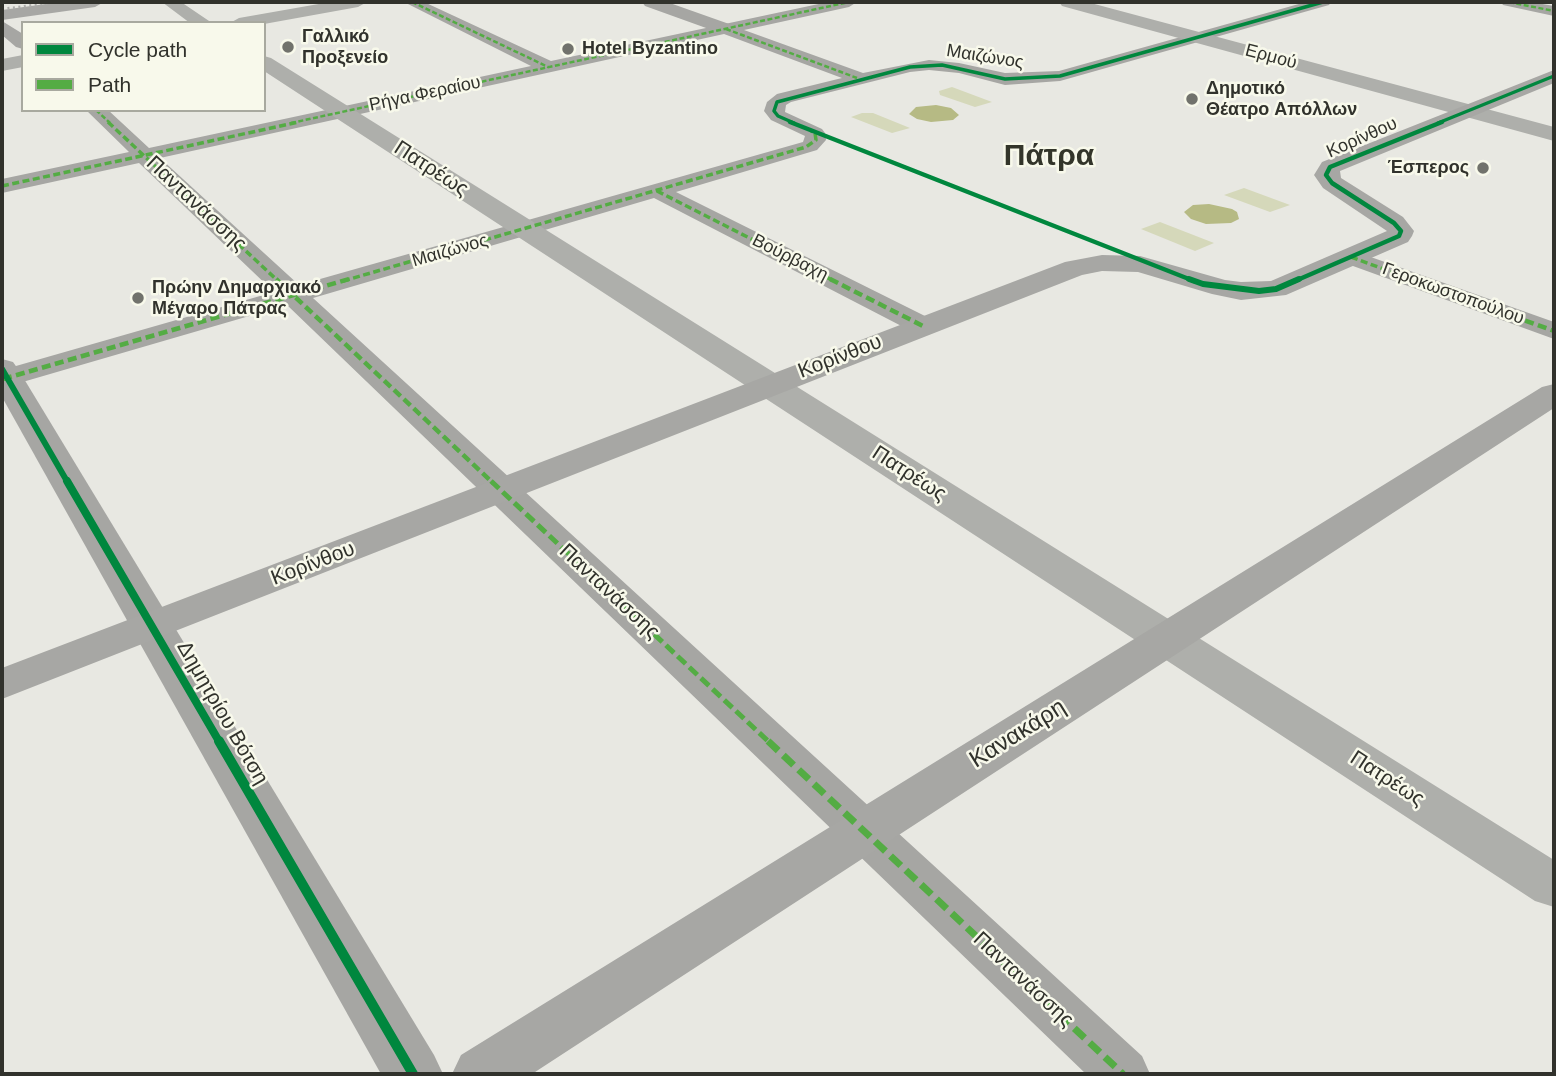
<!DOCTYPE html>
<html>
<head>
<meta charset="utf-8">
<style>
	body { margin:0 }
	#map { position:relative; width:1556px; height:1076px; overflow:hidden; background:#e8e8e2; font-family:Arial,sans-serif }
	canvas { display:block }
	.frame { position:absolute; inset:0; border:4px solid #31322c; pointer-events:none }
	.legend { position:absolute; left:21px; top:21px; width:245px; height:91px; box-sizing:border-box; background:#f8f9eb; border:2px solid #a8a99f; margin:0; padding:9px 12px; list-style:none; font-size:21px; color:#31322c }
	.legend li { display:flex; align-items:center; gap:14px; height:35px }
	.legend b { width:35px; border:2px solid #a8a99f }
</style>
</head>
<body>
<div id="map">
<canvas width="1556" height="1076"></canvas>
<div class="frame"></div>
<ul class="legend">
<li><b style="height:9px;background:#00873e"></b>Cycle path</li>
<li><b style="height:9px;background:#54ac44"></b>Path</li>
</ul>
</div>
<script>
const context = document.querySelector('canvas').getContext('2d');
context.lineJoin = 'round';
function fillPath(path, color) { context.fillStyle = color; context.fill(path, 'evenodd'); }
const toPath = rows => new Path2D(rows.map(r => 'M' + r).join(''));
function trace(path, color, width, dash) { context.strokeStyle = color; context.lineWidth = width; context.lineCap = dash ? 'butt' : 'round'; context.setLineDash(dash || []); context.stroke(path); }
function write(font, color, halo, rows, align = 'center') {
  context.font = font + ' Arial,sans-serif'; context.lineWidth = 5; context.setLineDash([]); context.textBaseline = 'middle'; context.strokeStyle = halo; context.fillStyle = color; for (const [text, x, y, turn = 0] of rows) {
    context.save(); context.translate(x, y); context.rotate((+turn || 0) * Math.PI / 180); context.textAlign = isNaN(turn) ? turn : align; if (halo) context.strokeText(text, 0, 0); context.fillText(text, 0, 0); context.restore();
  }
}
const green = toPath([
	[952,87,992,102,975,107,940,95,939,91],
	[862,113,873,113,910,128,892,133,851,117],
	[1244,188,1290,205,1270,212,1224,195],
	[1160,222,1214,243,1195,251,1141,229]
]);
const water = toPath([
	[936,105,951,108,959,115,953,120,931,122,917,119,909,114,916,107],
	[1209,204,1232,209,1237,212,1239,219,1231,223,1206,224,1191,219,1184,212,1193,205]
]);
const pedestrian = toPath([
	[404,2,424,2,551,61,828,2,857,2,849,7,744,30,863,73,929,60,959,63,1005,73,1059,71,1306,2,1331,2,1329,5,1060,81,1005,85,959,73,929,70,910,72,791,102,786,105,785,112,822,129,825,133,826,140,817,150,676,192,933,320,937,326,933,332,923,334,913,332,654,198,313,298,1142,1056,1150,1074,1086,1074,287,305,2,388,2,370,274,292,139,163,2,193,2,179,129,152,86,110,108,110,149,148,531,66,404,2],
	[724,34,842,78,777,94,767,102,764,111,771,120,805,136,803,142,299,285,160,158,724,34],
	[1501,2,1531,2,1554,6,1554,16,1503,5,1501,2],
	[1351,250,1554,322,1554,339,1342,262,1339,257,1342,252,1351,250]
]);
const minor = toPath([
	[642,2,667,2,732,25,735,29,732,33,720,33,645,6,642,2],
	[2,21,23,34,23,49,16,47,2,35,2,21]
]);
const tertiary = toPath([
	[2,359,13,362,18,369,434,1055,443,1074,381,1074,2,397,2,359]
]);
const secondary = toPath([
	[162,2,181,2,212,23,190,23,162,2],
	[330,2,367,2,358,7,264,24,230,23,239,18,330,2],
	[1059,2,1087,2,1554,127,1554,141,1062,6,1059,2],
	[23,55,23,67,2,71,2,59,23,55],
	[264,56,271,58,1554,860,1554,907,1535,901,264,71,264,56]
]);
const primary = toPath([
	[60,2,104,2,95,7,2,20,2,10,60,2],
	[1554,70,1554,83,1340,171,1341,178,1403,217,1414,231,1412,236,1408,242,1286,295,1241,300,1212,294,1138,272,1102,271,1082,275,2,699,2,668,1065,262,1102,255,1140,256,1225,280,1241,282,1271,281,1387,231,1323,188,1314,175,1322,162,1554,70],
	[1554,384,1554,408,532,1074,452,1074,461,1055,1542,387,1554,384]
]);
const rail = toPath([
	[2,9,58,2]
]);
const quietFar4 = toPath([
	[412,2,548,67],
	[1509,2,1554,11],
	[726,29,857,78],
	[96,110,110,123],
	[291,123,849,2]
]);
const quietFar3 = toPath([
	[108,122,278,281],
	[2,186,299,122],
	[657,191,834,281],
	[1351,257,1416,281],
	[343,281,806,147,816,140,815,133,811,131]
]);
const quietFar2 = toPath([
	[276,279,493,483],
	[830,279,923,326],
	[1411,279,1554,331],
	[3,379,349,279]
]);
const quietFar1 = toPath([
	[491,481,770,743]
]);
const quiet = toPath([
	[768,741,1123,1074]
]);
const cyclewayFar4 = toPath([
	[794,123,778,116,774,111,777,102,910,67,942,65,1005,79,1060,76,1323,2],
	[1438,123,1554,76]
]);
const cyclewayFar3 = toPath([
	[790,122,1194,281],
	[1295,281,1399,236,1401,231,1394,223,1332,183,1326,175,1330,167,1442,122]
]);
const cyclewayFar2 = toPath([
	[1189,279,1203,284,1259,291,1276,289,1299,279],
	[2,369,68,483]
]);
const cyclewayFar1 = toPath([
	[67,481,220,743]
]);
const cycleway = toPath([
	[219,741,413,1074]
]);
const markers = [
	[288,47,7,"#71726c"],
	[568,49,7,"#71726c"],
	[1192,99,7,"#71726c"],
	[1483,168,7,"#71726c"],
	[138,298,7,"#71726c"]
];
const farPoinames = [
	["Γαλλικό",302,37],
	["Προξενείο",302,58],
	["Hotel Byzantino",582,49],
	["Δημοτικό",1206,89],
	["Θέατρο Απόλλων",1206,110],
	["Έσπερος",1469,168,"right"],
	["Πρώην Δημαρχιακό",152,288],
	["Μέγαρο Πάτρας",152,309]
];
const farStreetnames = [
	["Μαιζώνος",985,57,9],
	["Ερμού",1271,57,15],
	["Ρήγα Φεραίου",425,94,-12],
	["Κορίνθου",1362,138,-24],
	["Μαιζώνος",450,251,-16],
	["Βούρβαχη",790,258,27],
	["Γεροκωστοπούλου",1453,294,20]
];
const streetNames = [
	["Πατρέως",431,169,33],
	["Παντανάσσης",196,204,43],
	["Κορίνθου",840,357,-21],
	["Πατρέως",909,474,33],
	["Κορίνθου",313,564,-21],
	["Παντανάσσης",609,592,43],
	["Δημητρίου Βότση",222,713,60],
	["Πατρέως",1387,779,33],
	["Παντανάσσης",1023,980,43]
];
const nearStreetnames = [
	["Κανακάρη",1018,734,-32]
];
const farTownnames = [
	["Πάτρα",1049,157]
];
fillPath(green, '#d5d8ba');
fillPath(water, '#b6ba84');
fillPath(pedestrian, '#a6a6a3');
fillPath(minor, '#a6a6a3');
fillPath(tertiary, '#a6a6a3');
fillPath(secondary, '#aeafab');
fillPath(primary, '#a7a7a4');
trace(rail, '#adadab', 2.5, [2, 3.5]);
trace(quietFar4, '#54ac44', 2.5, [5, 2.5]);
trace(quietFar3, '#54ac44', 3.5, [7, 3.5]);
trace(quietFar2, '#54ac44', 4.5, [9, 4.5]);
trace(quietFar1, '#54ac44', 5, [11, 5]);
trace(quiet, '#54ac44', 7, [14, 7]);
trace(cyclewayFar4, '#00873e', 3.5);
trace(cyclewayFar3, '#00873e', 4.5);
trace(cyclewayFar2, '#00873e', 6);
trace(cyclewayFar1, '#00873e', 8);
trace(cycleway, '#00873e', 10);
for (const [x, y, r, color] of markers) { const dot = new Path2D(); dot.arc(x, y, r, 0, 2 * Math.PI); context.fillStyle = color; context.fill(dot); trace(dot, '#f8f9eb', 2.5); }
write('bold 18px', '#31322c', '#f8f9eb', farPoinames, 'left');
write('18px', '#31322c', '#f8f9eb', farStreetnames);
write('21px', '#31322c', '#f8f9eb', streetNames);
write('24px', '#31322c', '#f8f9eb', nearStreetnames);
write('bold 30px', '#33352a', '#f8f9eb', farTownnames);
</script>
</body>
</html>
